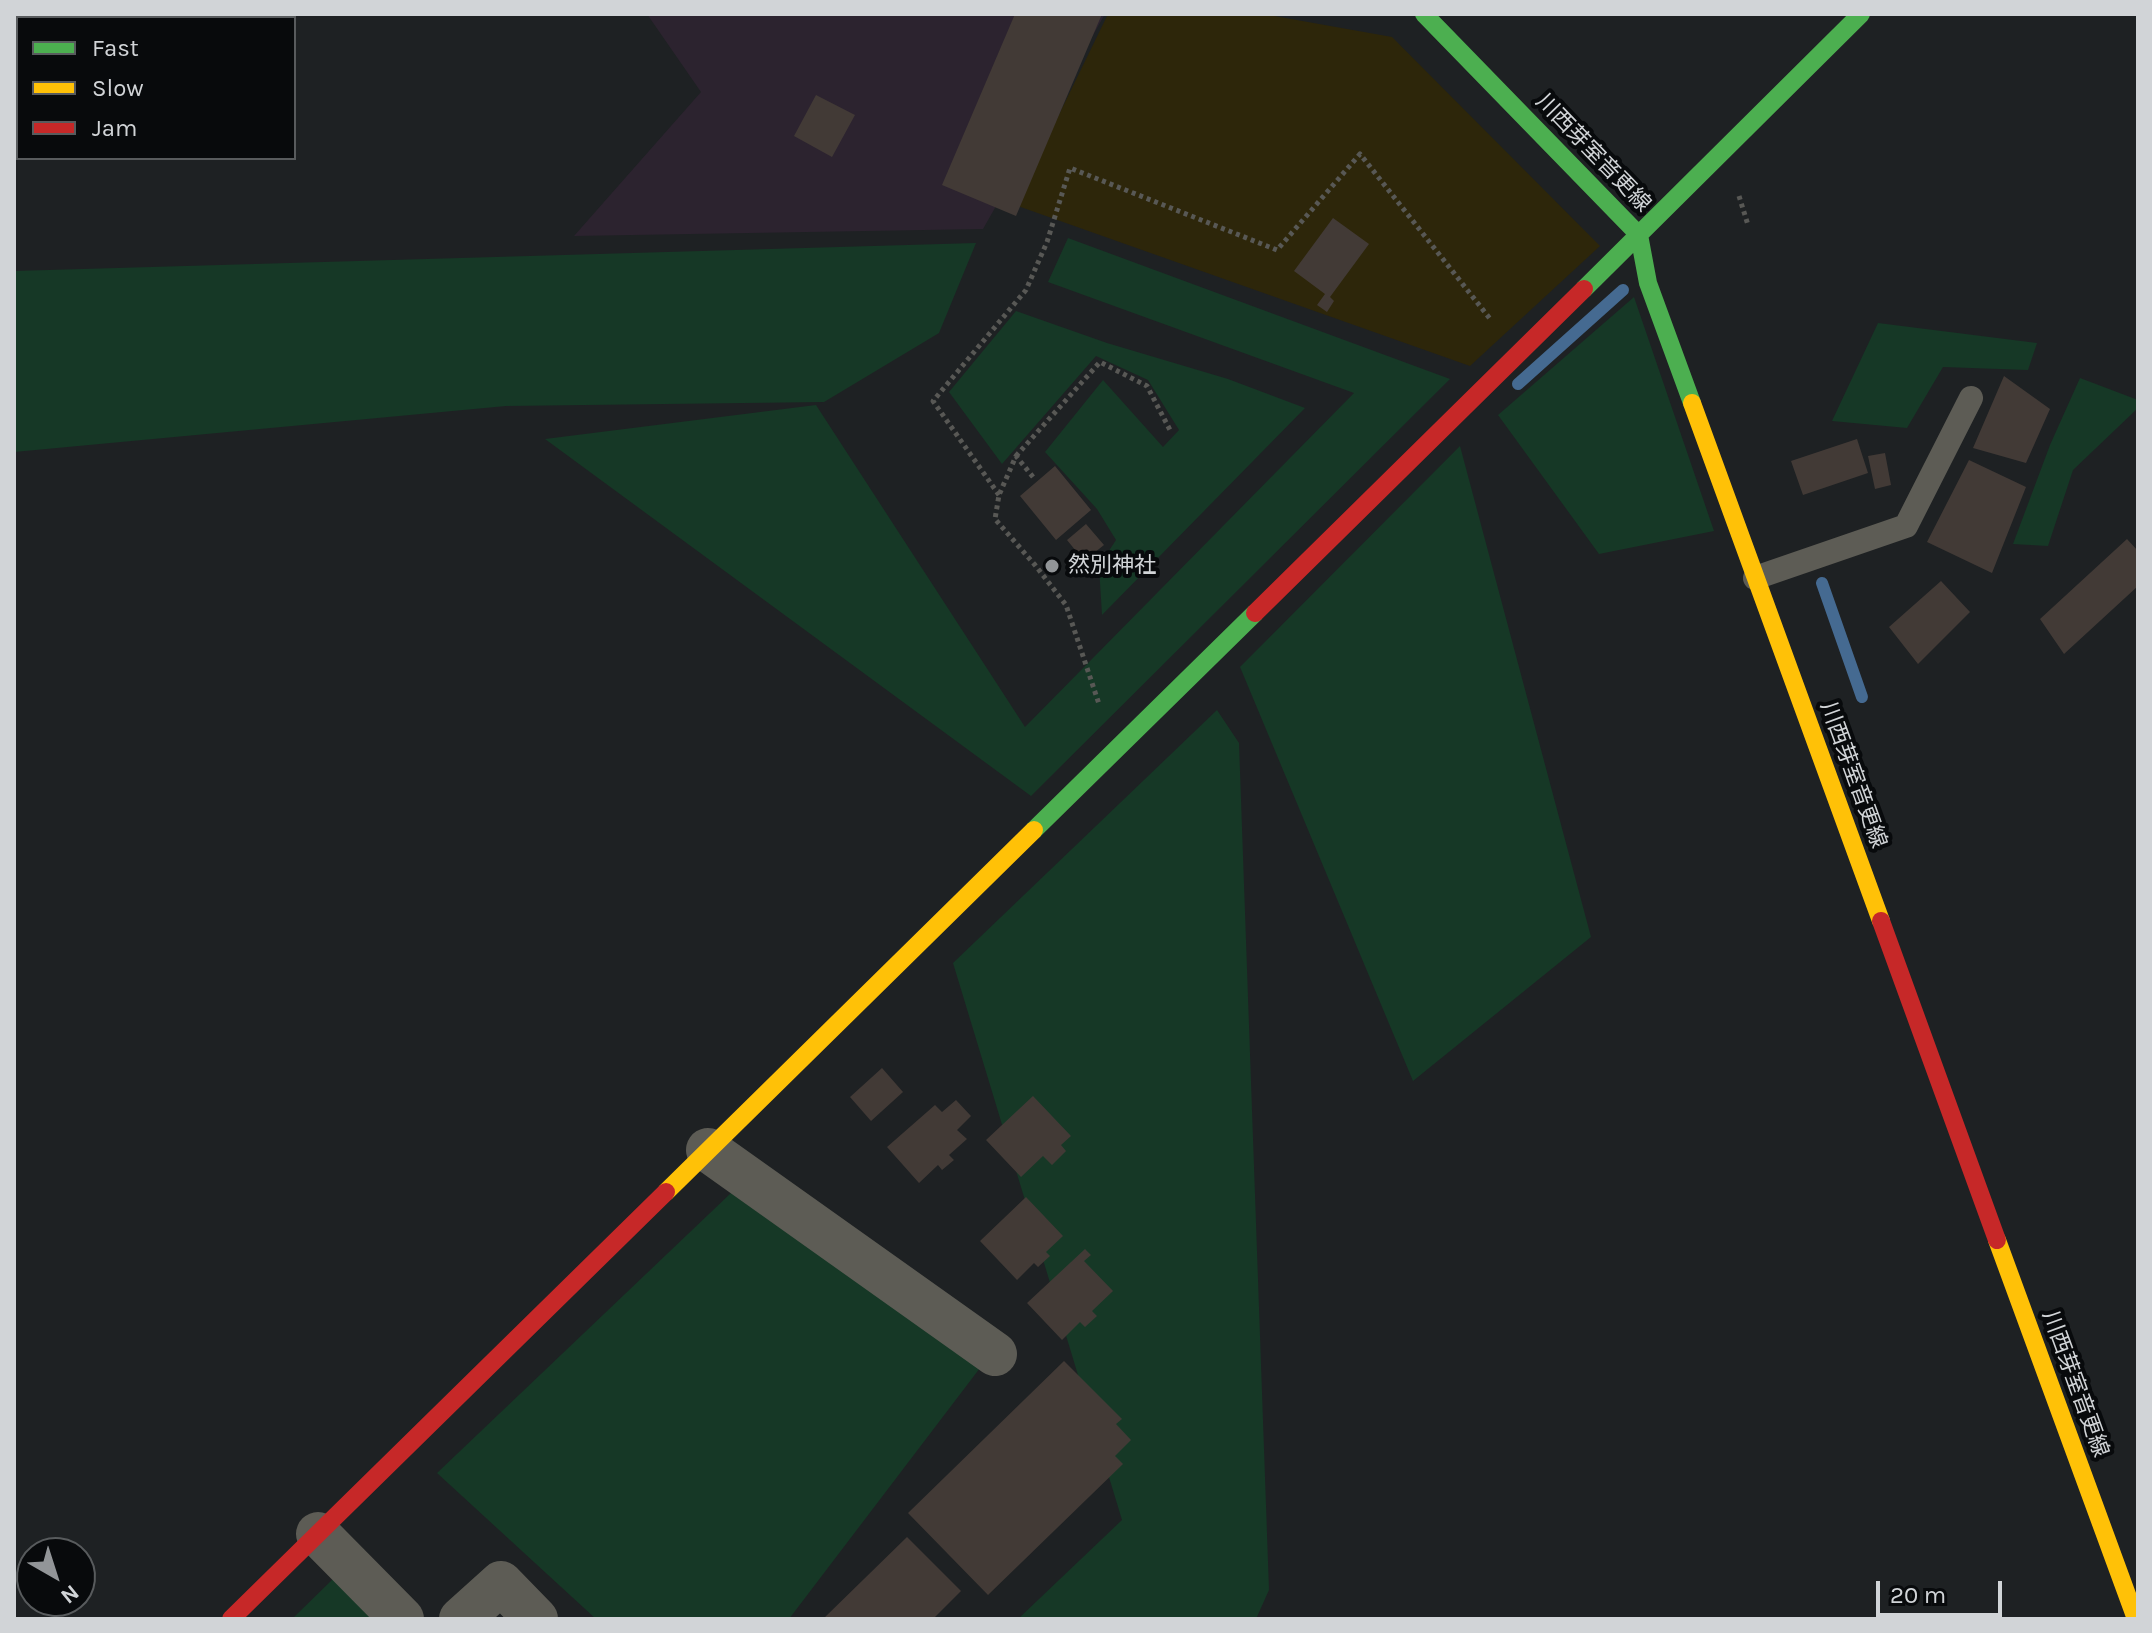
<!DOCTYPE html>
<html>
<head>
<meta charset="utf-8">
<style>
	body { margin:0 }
	#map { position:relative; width:2152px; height:1633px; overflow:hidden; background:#1e2123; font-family:Karla,sans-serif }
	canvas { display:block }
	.frame { position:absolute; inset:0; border:16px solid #d1d4d7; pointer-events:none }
	.legend { position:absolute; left:16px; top:16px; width:280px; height:144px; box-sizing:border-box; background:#080a0c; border:2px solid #585b5d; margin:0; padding:10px 14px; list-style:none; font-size:24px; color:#d1d4d7 }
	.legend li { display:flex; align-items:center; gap:16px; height:40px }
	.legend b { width:40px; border:2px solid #585b5d }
	.north { position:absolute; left:16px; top:1537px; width:80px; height:80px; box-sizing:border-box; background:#080a0c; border:2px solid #585b5d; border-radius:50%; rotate:141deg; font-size:22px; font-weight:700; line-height:32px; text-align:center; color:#d1d4d7 }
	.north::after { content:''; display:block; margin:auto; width:28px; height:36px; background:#929598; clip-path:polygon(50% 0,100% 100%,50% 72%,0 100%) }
	.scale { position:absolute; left:1876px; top:1581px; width:126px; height:36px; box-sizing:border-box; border:4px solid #d1d4d7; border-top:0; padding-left:10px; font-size:24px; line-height:28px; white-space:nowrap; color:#d1d4d7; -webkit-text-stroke:6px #080a0c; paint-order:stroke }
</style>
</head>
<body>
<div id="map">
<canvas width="2152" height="1633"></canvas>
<div class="frame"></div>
<ul class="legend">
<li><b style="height:10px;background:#4caf50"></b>Fast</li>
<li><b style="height:10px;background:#ffc107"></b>Slow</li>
<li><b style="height:10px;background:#c62828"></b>Jam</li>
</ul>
<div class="north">N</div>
<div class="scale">20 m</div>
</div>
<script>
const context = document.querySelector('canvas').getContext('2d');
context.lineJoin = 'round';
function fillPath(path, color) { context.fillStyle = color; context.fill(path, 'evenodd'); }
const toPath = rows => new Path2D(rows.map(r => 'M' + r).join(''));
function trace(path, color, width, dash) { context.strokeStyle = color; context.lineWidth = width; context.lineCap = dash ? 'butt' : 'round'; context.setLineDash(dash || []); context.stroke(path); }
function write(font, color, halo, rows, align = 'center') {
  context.font = font + ' Karla,"Noto Sans JP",sans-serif'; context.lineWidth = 8; context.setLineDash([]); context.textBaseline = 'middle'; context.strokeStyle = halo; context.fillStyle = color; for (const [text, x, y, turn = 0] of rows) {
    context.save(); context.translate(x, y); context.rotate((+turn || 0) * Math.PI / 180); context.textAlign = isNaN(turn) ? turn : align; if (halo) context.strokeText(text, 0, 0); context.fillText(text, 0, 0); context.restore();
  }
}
const industrial = toPath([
	[647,14,1105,14,983,229,574,236,701,92]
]);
const green = toPath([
	[1068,238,1450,379,1031,796,545,439,816,405,1025,727,1354,393,1048,282],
	[976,243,939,333,824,402,506,406,14,452,14,271],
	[1634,297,1714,531,1599,554,1498,415],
	[1016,311,1107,343,1228,379,1305,408,1102,615,1099,566,1116,540,1097,509,1045,452,1103,380,1163,447,1179,430,1148,380,1096,356,1002,464,949,392],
	[1878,323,2037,343,2028,370,1943,367,1907,428,1832,421],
	[2080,378,2138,400,2138,408,2073,470,2048,546,2013,544,2050,445],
	[1460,446,1591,937,1413,1081,1240,667],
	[1217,710,1239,743,1269,1590,1256,1619,1018,1619,1122,1520,953,963],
	[731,1193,980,1368,789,1619,596,1619,437,1473],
	[334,1578,373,1619,292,1619]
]);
const sand = toPath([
	[1108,14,1263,14,1392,37,1600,246,1470,366,1015,205]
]);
const stream = toPath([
	[1518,384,1623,290],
	[1822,583,1862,697]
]);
const building = toPath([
	[14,14,38,14,43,18,18,18,18,76,14,81],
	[1015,14,1102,14,1016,216,942,185],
	[816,95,855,115,832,157,794,136],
	[1333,218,1369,244,1330,297,1334,301,1327,312,1317,305,1325,294,1294,271],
	[2004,376,2050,409,2026,463,1973,448],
	[1857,439,1868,473,1803,495,1791,461],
	[1885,453,1891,485,1875,489,1868,456],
	[1969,460,2026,487,1992,573,1927,542],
	[1055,466,1091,510,1056,540,1020,496],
	[1086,524,1104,545,1084,561,1067,540],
	[2127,539,2138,551,2138,586,2064,654,2040,619],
	[1941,581,1970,612,1918,664,1889,627],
	[882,1068,903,1092,871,1121,850,1097],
	[1033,1096,1071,1136,1061,1145,1066,1151,1052,1165,1043,1156,1021,1177,986,1140],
	[956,1100,971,1116,957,1130,967,1139,949,1155,954,1160,942,1170,938,1165,919,1183,887,1147,935,1105,942,1112],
	[1026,1197,1063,1236,1046,1252,1050,1256,1038,1267,1034,1263,1017,1280,980,1241],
	[1085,1249,1091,1255,1084,1261,1113,1291,1092,1311,1097,1316,1085,1327,1080,1322,1062,1340,1027,1303],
	[1064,1361,1122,1419,1116,1424,1131,1440,1115,1456,1123,1464,988,1595,908,1513],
	[907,1537,961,1591,933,1619,823,1619]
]);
const path = toPath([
	[1739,196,1748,225],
	[1016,456,1100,362,1147,386,1170,430],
	[1033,477,1016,456,999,495,995,519,1035,565,1066,605,1099,704],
	[999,495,933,401,1026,290,1047,242,1070,168,1277,250,1360,154,1491,320]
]);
const lane = toPath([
	[1755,578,1906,526,1971,398]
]);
const street = toPath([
	[708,1150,995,1354],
	[318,1534,402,1619],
	[461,1619,501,1583,536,1619]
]);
const fast = toPath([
	[1424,14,1639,235,1648,283,1692,403],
	[1584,289,1861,14],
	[1034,830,1255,613]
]);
const slow = toPath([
	[1692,403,1881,921],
	[666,1192,1034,830],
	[1997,1240,2136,1619]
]);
const jam = toPath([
	[1255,613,1584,289],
	[1881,921,1997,1240],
	[231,1619,666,1192]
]);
const markers = [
	[1052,566,8,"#929598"]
];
const streetNames = [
	["川西芽室音更線",1593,153,46],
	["川西芽室音更線",1853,775,70],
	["川西芽室音更線",2075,1384,70]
];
const poiNames = [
	["然別神社",1068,566]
];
fillPath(industrial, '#2c232f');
fillPath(green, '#163826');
fillPath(sand, '#2d260a');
trace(stream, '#456a91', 12);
fillPath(building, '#423a36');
trace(path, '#585855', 5, [4, 4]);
trace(lane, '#5d5c55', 24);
trace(street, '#5d5c55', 44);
trace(fast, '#4caf50', 18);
trace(slow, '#ffc107', 18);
trace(jam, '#c62828', 18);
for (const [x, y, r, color] of markers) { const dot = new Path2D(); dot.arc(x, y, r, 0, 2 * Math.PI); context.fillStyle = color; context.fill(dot); trace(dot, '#080a0c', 3); }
write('22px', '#d1d4d7', '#080a0c', streetNames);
write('22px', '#d1d4d7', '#080a0c', poiNames, 'left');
</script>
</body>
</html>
